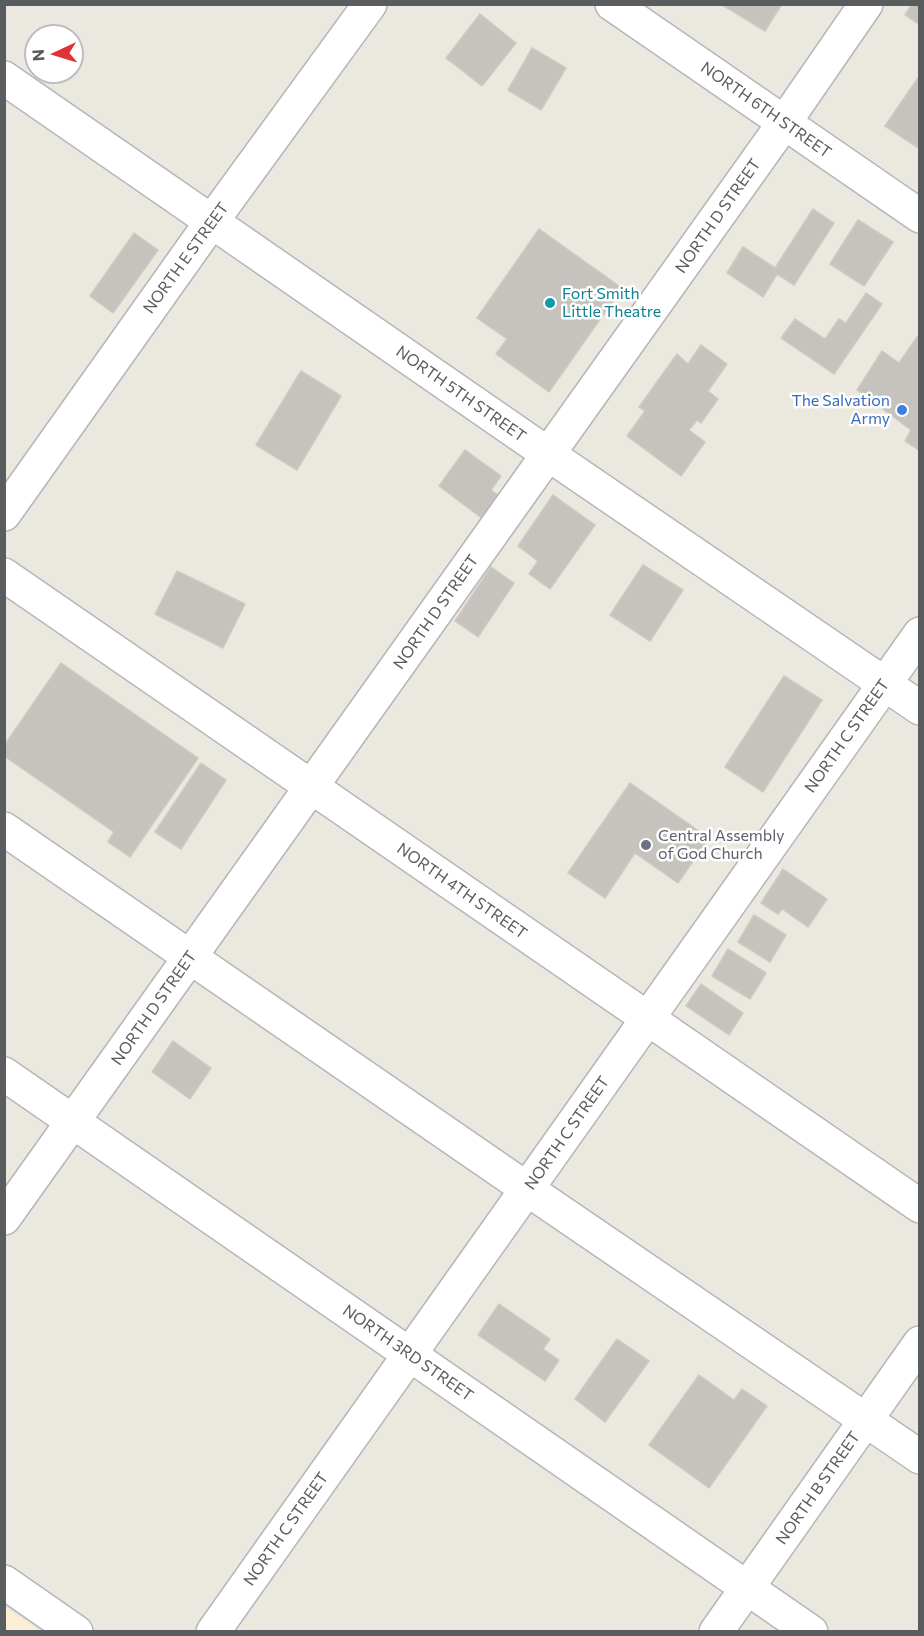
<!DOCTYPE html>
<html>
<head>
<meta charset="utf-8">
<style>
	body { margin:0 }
	#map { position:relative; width:924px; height:1636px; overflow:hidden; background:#ebe8e0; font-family:Commissioner,sans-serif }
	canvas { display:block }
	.frame { position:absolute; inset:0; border:6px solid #595d60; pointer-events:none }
	.north { position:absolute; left:24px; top:24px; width:60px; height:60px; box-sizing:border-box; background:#fff; border:2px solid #bdbebf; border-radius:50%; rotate:266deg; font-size:16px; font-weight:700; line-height:24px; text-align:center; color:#595d60 }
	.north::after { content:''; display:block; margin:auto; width:21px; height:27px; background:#de3534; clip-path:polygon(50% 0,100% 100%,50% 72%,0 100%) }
</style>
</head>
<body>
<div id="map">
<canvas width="924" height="1636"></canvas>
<div class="frame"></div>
<div class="north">N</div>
</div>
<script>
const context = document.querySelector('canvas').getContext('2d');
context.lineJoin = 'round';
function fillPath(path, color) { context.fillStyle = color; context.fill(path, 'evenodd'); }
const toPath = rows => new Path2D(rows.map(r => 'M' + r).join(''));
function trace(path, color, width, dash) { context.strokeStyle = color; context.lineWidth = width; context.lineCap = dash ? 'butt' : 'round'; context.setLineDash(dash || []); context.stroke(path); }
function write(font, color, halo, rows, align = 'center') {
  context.font = font + ' Commissioner,sans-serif'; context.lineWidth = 5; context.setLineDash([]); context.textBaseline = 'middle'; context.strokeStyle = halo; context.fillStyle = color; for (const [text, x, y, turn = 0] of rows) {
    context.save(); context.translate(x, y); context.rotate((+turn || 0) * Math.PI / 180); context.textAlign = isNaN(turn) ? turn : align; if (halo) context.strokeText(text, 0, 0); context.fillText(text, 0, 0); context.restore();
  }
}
const commercial = toPath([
	[4,1607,5,1607,40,1631,5,1631]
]);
const building = toPath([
	[721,4,782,4,765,31,721,4],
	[912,4,920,4,920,25,905,15,912,4],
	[480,14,516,43,482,86,446,58,480,14],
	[532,48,566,68,541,110,508,90,532,48],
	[920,75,920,149,885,126,920,75],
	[813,209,834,223,794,285,777,274,763,297,727,273,743,247,775,268,813,209],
	[858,220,893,242,864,286,830,264,858,220],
	[539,229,622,288,549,392,496,354,507,339,477,318,539,229],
	[134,233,158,250,113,313,90,296,134,233],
	[866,293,882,304,834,374,781,338,795,319,825,339,839,319,846,323,866,293],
	[920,333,920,451,905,441,911,430,857,390,882,351,899,363,920,333],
	[701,345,727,364,708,391,718,399,701,423,697,420,689,430,705,442,681,476,627,436,645,411,639,407,677,354,688,364,701,345],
	[301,371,341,396,297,470,256,445,301,371],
	[465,450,501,476,491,490,499,496,483,519,439,486,465,450],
	[553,495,595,525,550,589,529,574,538,561,518,546,553,495],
	[643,565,683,590,650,641,610,615,643,565],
	[491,567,514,583,478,637,455,621,491,567],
	[177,571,245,604,223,648,155,614,177,571],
	[61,663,198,758,130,857,108,842,114,832,4,756,4,746,61,663],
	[784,676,822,700,763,792,725,767,784,676],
	[201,763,226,780,181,849,155,832,201,763],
	[630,783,709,838,678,883,635,853,605,898,568,873,630,783],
	[783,869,827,899,808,927,782,909,778,914,761,903,783,869],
	[754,915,786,935,770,962,738,942,754,915],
	[728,949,766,973,750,999,712,976,728,949],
	[701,984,743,1013,729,1035,686,1006,701,984],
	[173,1041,211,1068,190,1099,152,1072,173,1041],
	[499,1304,550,1339,543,1349,559,1360,545,1381,478,1335,499,1304],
	[617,1339,649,1361,605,1422,575,1399,617,1339],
	[699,1375,734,1400,742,1389,767,1406,709,1488,649,1445,699,1375]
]);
const minor = toPath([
	[612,4,920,216],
	[4,78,548,454,920,708],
	[4,514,212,221,370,4],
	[4,575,920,1206],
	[4,829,527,1189,920,1457],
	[4,1074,811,1632],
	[4,1218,784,123,866,4],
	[4,1582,76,1632],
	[213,1632,920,634],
	[716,1632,920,1343]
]);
const markers = [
	[550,303,6,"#0f9aa8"],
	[902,410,6,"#3f7fe0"],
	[646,845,6,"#6b7280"]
];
const streetNames = [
	["NORTH 6TH STREET",766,110,35],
	["NORTH D STREET",718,216,-55],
	["NORTH E STREET",186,258,-54],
	["NORTH 5TH STREET",461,394,35],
	["NORTH D STREET",436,612,-55],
	["NORTH C STREET",847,736,-55],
	["NORTH 4TH STREET",462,891,35],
	["NORTH D STREET",154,1008,-55],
	["NORTH C STREET",567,1133,-55],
	["NORTH 3RD STREET",408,1353,35],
	["NORTH B STREET",818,1488,-55],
	["NORTH C STREET",286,1529,-55]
];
const cultureNames = [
	["Fort Smith",562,294],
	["Little Theatre",562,312]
];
const shopNames = [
	["The Salvation",890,401],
	["Army",890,419]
];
const worshipNames = [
	["Central Assembly",658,836],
	["of God Church",658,854]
];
fillPath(commercial, '#fbf0d5');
fillPath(building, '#c6c3be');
trace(building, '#cfc9bf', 1.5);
trace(minor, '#b3b6ba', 36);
trace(minor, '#fff', 33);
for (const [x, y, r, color] of markers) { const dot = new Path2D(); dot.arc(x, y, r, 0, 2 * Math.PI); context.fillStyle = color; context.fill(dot); trace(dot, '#fff', 2); }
write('16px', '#595d60', '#fff', streetNames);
write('16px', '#0d838f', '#fff', cultureNames, 'left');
write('16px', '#366cbe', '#fff', shopNames, 'right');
write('16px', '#5b616d', '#fff', worshipNames, 'left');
</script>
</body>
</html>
